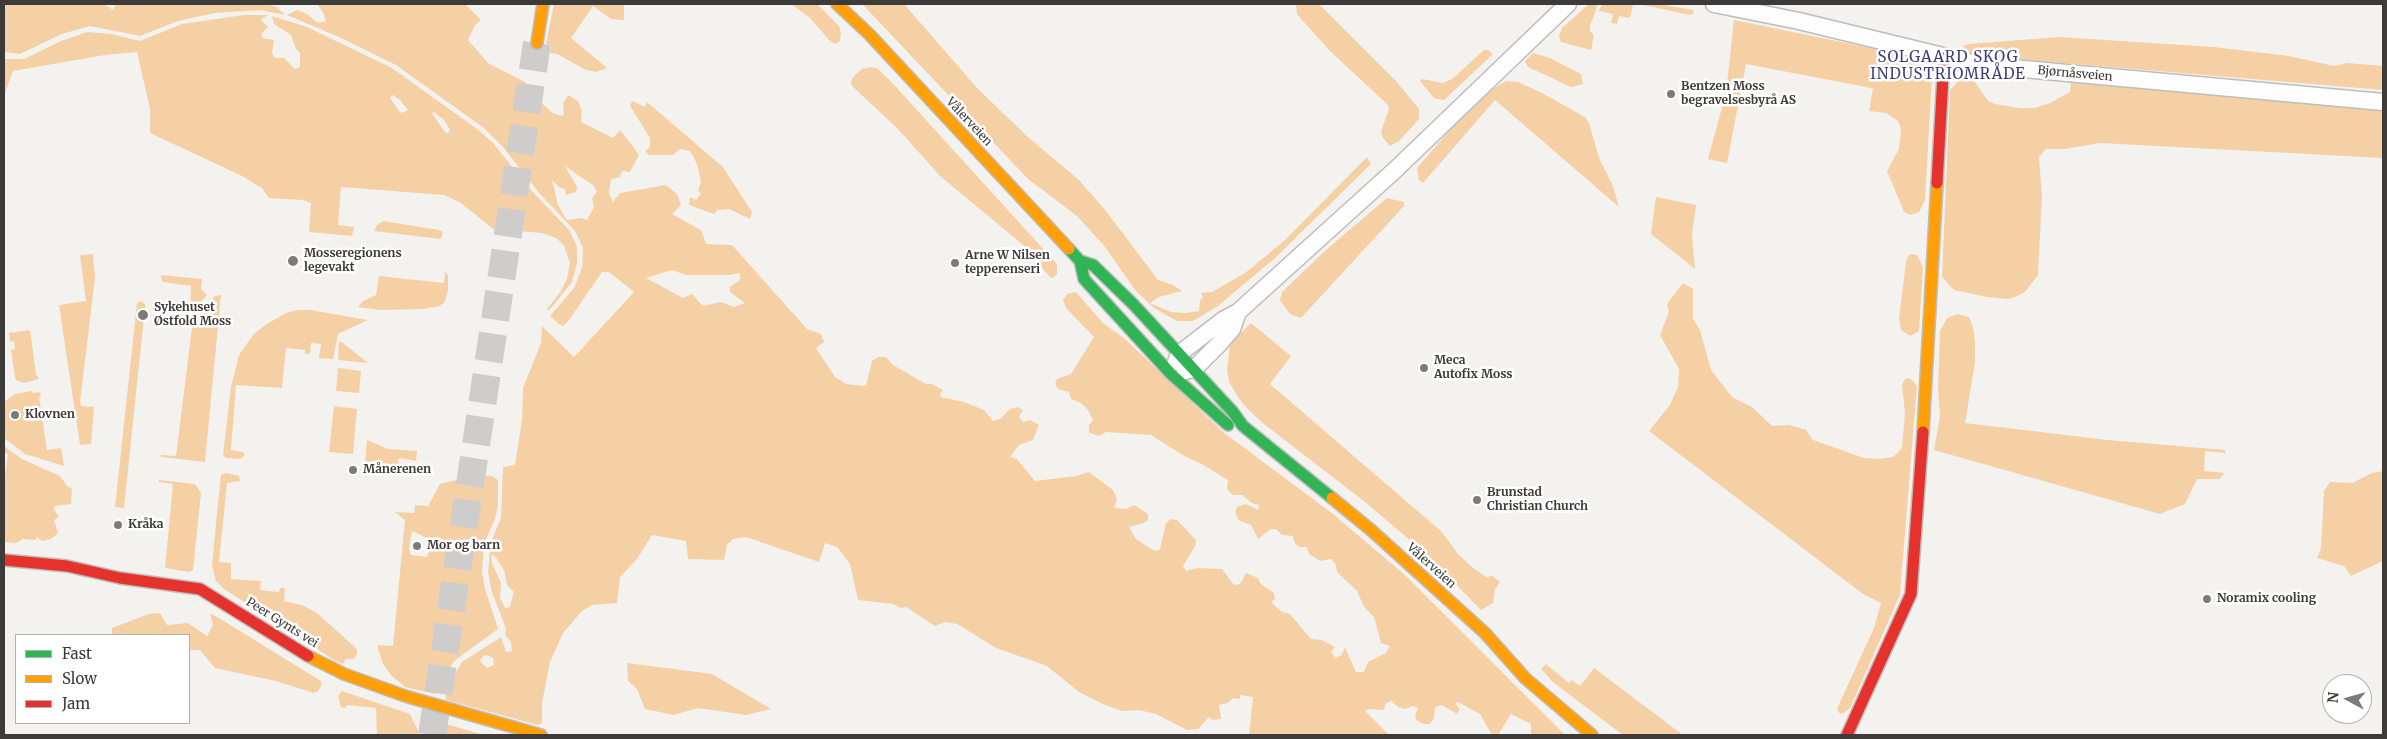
<!DOCTYPE html>
<html>
<head>
<meta charset="utf-8">
<style>
	body { margin:0 }
	#map { position:relative; width:2387px; height:739px; overflow:hidden; background:#f4f2ef; font-family:Merriweather,serif }
	canvas { display:block }
	.frame { position:absolute; inset:0; border:5px solid #3d3b39; pointer-events:none }
	.legend { position:absolute; left:15px; top:634px; width:175px; height:90px; box-sizing:border-box; background:#fff; border:1px solid #b1b1b0; margin:0; padding:6px 9px; list-style:none; font-size:15px; color:#3d3b39 }
	.legend li { display:flex; align-items:center; gap:10px; height:25px }
	.legend b { width:25px; border:1px solid #b1b1b0 }
	.north { position:absolute; left:2322px; top:674px; width:50px; height:50px; box-sizing:border-box; background:#fff; border:1px solid #b1b1b0; border-radius:50%; rotate:276deg; font-size:14px; font-weight:700; line-height:20px; text-align:center; color:#3d3b39 }
	.north::after { content:''; display:block; margin:auto; width:18px; height:22px; background:#7d7b79; clip-path:polygon(50% 0,100% 100%,50% 72%,0 100%) }
</style>
</head>
<body>
<div id="map">
<canvas width="2387" height="739"></canvas>
<div class="frame"></div>
<ul class="legend">
<li><b style="height:6px;background:#30b455"></b>Fast</li>
<li><b style="height:6px;background:#ff9f0a"></b>Slow</li>
<li><b style="height:6px;background:#e5322d"></b>Jam</li>
</ul>
<div class="north">N</div>
</div>
<script>
const context = document.querySelector('canvas').getContext('2d');
context.lineJoin = 'round';
function fillPath(path, color) { context.fillStyle = color; context.fill(path, 'evenodd'); }
const toPath = rows => new Path2D(rows.map(r => 'M' + r).join(''));
function trace(path, color, width, dash) { context.strokeStyle = color; context.lineWidth = width; context.lineCap = dash ? 'butt' : 'round'; context.setLineDash(dash || []); context.stroke(path); }
function write(font, color, halo, rows, align = 'center') {
  context.font = font + ' Merriweather,serif'; context.lineWidth = 5; context.setLineDash([]); context.textBaseline = 'middle'; context.strokeStyle = halo; context.fillStyle = color; for (const [text, x, y, turn = 0] of rows) {
    context.save(); context.translate(x, y); context.rotate((+turn || 0) * Math.PI / 180); context.textAlign = isNaN(turn) ? turn : align; if (halo) context.strokeText(text, 0, 0); context.fillText(text, 0, 0); context.restore();
  }
}
const green = toPath([
	[4,4,104,4,113,10,116,4,265,4,277,7,285,15,260,10,215,13,178,21,140,36,90,26,62,34,20,54,11,53,4,52],
	[317,4,465,4,481,20,475,25,468,40,488,63,525,82,539,101,553,113,561,116,564,114,563,103,568,95,578,101,582,111,581,122,613,138,620,130,631,144,639,155,630,172,622,171,620,177,611,179,609,194,613,202,620,193,666,185,677,194,681,205,672,214,701,230,706,244,732,245,807,329,821,334,824,342,816,348,835,377,846,384,866,386,872,361,878,357,886,357,893,365,926,384,932,384,943,390,940,394,941,397,964,402,984,410,993,421,1000,419,1010,409,1018,407,1023,410,1019,417,1023,422,1030,420,1039,425,1033,440,1019,445,1010,457,1017,459,1035,481,1076,476,1089,472,1113,490,1117,499,1114,508,1126,509,1134,505,1148,514,1148,520,1144,523,1129,527,1136,539,1151,549,1157,551,1160,549,1166,523,1171,519,1177,520,1196,540,1195,546,1183,566,1186,571,1198,568,1222,569,1234,585,1240,584,1246,573,1258,578,1261,584,1274,593,1275,599,1271,602,1282,612,1290,614,1311,639,1322,640,1335,647,1331,652,1335,658,1342,655,1345,647,1356,672,1364,672,1368,662,1386,653,1390,646,1381,643,1374,617,1364,607,1357,591,1337,572,1336,565,1331,559,1320,561,1309,554,1307,547,1299,547,1294,542,1293,536,1282,535,1276,529,1271,529,1258,539,1251,525,1238,520,1235,511,1238,506,1246,504,1258,510,1259,505,1252,503,1242,495,1233,495,1227,489,1228,480,1200,463,1186,457,1151,435,1106,432,1099,436,1089,433,1089,425,1093,420,1088,410,1081,403,1071,399,1069,392,1058,389,1055,384,1057,379,1071,374,1094,337,1066,308,1063,300,1067,294,1076,292,1103,323,1125,339,1223,432,1333,514,1406,576,1565,735,1531,735,1531,724,1511,714,1498,735,1492,735,1480,714,1458,702,1455,703,1460,709,1457,714,1442,705,1435,707,1434,718,1430,724,1424,724,1417,721,1415,716,1418,708,1413,706,1405,709,1398,707,1392,701,1386,703,1384,710,1369,709,1365,711,1389,735,1249,735,1253,697,1240,695,1240,699,1233,698,1228,703,1219,705,1221,719,1213,720,1209,717,1198,729,1187,730,1156,714,1139,710,1122,711,1103,704,1079,692,1047,666,996,648,957,624,945,622,935,626,906,607,901,608,893,604,858,600,850,564,837,547,825,543,819,562,746,537,733,539,727,545,724,560,688,559,686,541,652,535,637,559,620,577,617,603,592,605,582,611,563,633,550,662,542,703,542,723,538,725,446,700,445,691,462,662,501,637,506,652,512,651,511,642,505,635,506,629,491,589,488,571,491,542,501,518,503,467,515,465,522,420,523,388,541,343,542,326,574,357,634,292,609,272,602,272,569,320,563,326,559,324,550,316,574,288,582,268,583,248,575,231,539,193,503,147,484,128,396,65,339,37,287,15,297,10,307,14,318,23,326,21,323,12],
	[565,166,594,186,597,192,592,198,594,207,587,220,581,218,567,220,558,205,552,180,560,188,565,189,566,195,576,192,577,187],
	[672,270,686,275,729,275,740,273,740,280,730,287,730,292,745,303,734,307,721,302,703,306,692,294,683,298,646,278],
	[494,555,504,570,507,585,514,592,510,606,506,609,500,598,501,583,492,563,491,556],
	[487,655,493,658,494,665,487,668,480,661,483,656],
	[554,4,624,4,624,20,611,19,593,6,571,38,607,68,596,72,586,70,557,54,550,53,551,45,546,44],
	[791,4,817,4,839,26,841,33,840,41,836,44,831,42,809,17],
	[862,4,904,4,978,89,1029,138,1079,180,1106,211,1158,280,1173,285,1182,291,1159,297,1150,303,1171,312,1185,313,1199,311,1200,300,1203,298,1201,293,1212,292,1245,273,1284,241,1367,157,1371,164,1275,258,1218,306,1193,321,1177,321,1154,308,1136,291,1105,247,1077,216,1028,179],
	[1296,4,1319,4,1395,80,1419,109,1419,119,1399,141,1390,146,1383,138,1381,131,1389,109,1388,105,1331,52,1302,20,1297,14],
	[1589,4,1598,4,1590,26,1590,31,1594,35,1591,50,1561,42,1559,36,1562,28],
	[1603,4,1633,4,1630,18,1619,16,1617,24,1611,23,1613,14,1598,11],
	[1638,4,1658,4,1693,10,1694,13,1690,15],
	[244,15,268,15,261,20,268,27,262,33,262,38,274,40,272,53,275,58,284,58,295,69,300,67,300,53,296,49,291,35,274,24,272,16,307,27,392,68,477,129,493,143,531,190,569,230,577,246,577,263,572,282,552,307,548,311,547,309,561,291,567,278,570,263,564,245,556,238,542,233,493,229,461,203,444,195,341,187,338,225,354,227,352,236,309,232,311,203,303,200,269,198,262,188,242,176,150,133,150,109,137,52,105,55,13,71,4,96,4,59,24,59,61,41,87,32,111,34,140,41,182,24],
	[393,95,400,100,408,110,402,113,399,111,390,98],
	[434,112,444,120,450,130,448,133,446,133,440,125,432,113],
	[1734,20,1895,53,1918,60,1928,68,1932,76,1925,201,1919,212,1910,215,1904,212,1887,171,1899,149,1901,129,1898,121,1886,113,1869,111,1873,89,1866,87,1746,64,1727,163,1708,159,1726,93],
	[2059,37,2214,47,2289,56,2334,66,2348,63,2383,66,2383,90,2003,58,1967,54,1964,50,1963,46,1969,44],
	[1484,50,1488,50,1493,54,1444,100,1434,98,1420,81,1422,79,1443,83,1452,79],
	[1533,53,1550,58,1581,74,1583,84,1571,87,1528,67,1525,61],
	[871,67,878,69,897,88,1057,264,1057,274,1054,277,1051,278,1029,254,1028,249,940,176,897,128,852,86,851,81,854,76,862,69],
	[1963,76,1975,82,1988,101,1995,104,2020,108,2035,108,2050,103,2070,92,2071,83,2076,82,2383,110,2383,158,2100,143,2065,149,2046,149,2039,157,2042,196,2038,275,2025,292,2015,297,2008,299,1987,297,1954,290,1942,277,1950,90],
	[1506,81,1518,82,1542,93,1585,117,1589,123,1599,158,1613,186,1619,207,1495,100,1423,183,1419,180,1417,168,1455,124,1488,92],
	[632,101,645,107,647,102,723,167,752,212,750,219,729,209,717,210,714,214,689,205,690,197,696,200,701,194,698,190,701,182,697,164,690,151,680,149,673,155,649,155,645,151,650,147,650,138,630,106],
	[1656,197,1696,205,1692,235,1695,269,1651,234],
	[1387,198,1404,202,1404,206,1301,318,1290,314,1280,300,1282,292,1327,249],
	[383,221,439,230,443,232,441,239,374,231,377,225],
	[93,254,95,278,80,402,81,406,94,407,91,444,80,445,59,305,86,301,80,255],
	[1912,254,1917,255,1923,267,1919,331,1910,336,1901,330,1899,319,1906,262,1908,256],
	[445,271,448,275,448,291,444,303,439,306,424,309,380,310,358,307,363,301,376,295,379,276,444,283],
	[161,275,202,279,201,289,207,295,190,313,191,286,162,282],
	[1683,283,1693,289,1693,319,1700,330,1711,370,1732,397,1752,407,1772,426,1789,425,1806,430,1813,440,1864,458,1879,459,1893,457,1902,448,1905,413,1902,385,1905,379,1910,378,1917,386,1900,595,1850,708,1844,713,1840,714,1837,709,1874,628,1881,603,1863,594,1649,431,1670,405,1678,387,1679,369,1660,335,1669,312,1667,304],
	[221,295,205,462,161,457,161,455,176,456,193,320,215,296],
	[141,301,145,304,145,308,124,508,115,507,137,303],
	[298,310,310,310,368,320,338,334,333,359,319,358,321,344,311,343,310,354,305,354,305,350,286,348,282,388,236,385,231,450,243,452,245,455,240,459,226,458,223,455,231,387,239,355,253,335,265,325,286,313],
	[1958,314,1969,317,1973,327,1975,342,1975,362,1965,423,2108,440,2225,450,2225,453,2205,451,2204,471,2225,473,2219,479,2197,479,2185,504,2160,514,1934,450,1940,416,1938,390,1940,331,1947,318],
	[1251,323,1291,356,1270,384,1442,532,1458,554,1473,568,1488,578,1491,575,1500,582,1495,589,1493,603,1481,610,1426,554,1365,502,1260,421,1242,403,1229,382,1227,370,1229,354,1230,343],
	[30,330,36,374,39,379,24,383,16,380,15,377,11,350,15,349,14,341,10,342,9,333],
	[339,341,343,343,368,363,338,360],
	[338,368,361,371,359,393,336,391],
	[32,391,33,393,40,392,41,396,39,397,47,450,61,448,64,466,25,454,4,438,4,402,15,394],
	[334,406,357,409,353,454,329,452],
	[367,440,388,449,417,451,416,461,399,458,398,463,402,463,401,468,365,464],
	[4,446,22,459,60,476,68,487,72,488,71,504,55,506,54,509,59,517,54,520,58,533,51,539,42,541,36,537,36,540,23,539,16,543,4,542,4,483,8,454,4,453],
	[2383,471,2383,561,2351,576,2344,566,2317,558,2321,548,2324,491,2330,482,2352,483,2372,473],
	[226,473,239,476,240,481,227,483,219,562,231,563,231,579,261,581,260,590,279,592,280,588,285,588,284,601,302,605,317,613,357,649,357,654,354,659,346,659,343,664,334,660,224,589,216,581,212,566,216,523,221,475],
	[477,475,492,476,498,480,498,505,495,519,484,544,482,571,485,589,498,629,454,661,435,694,405,687,392,676,383,664,378,649,378,645,393,646,405,520,395,512,414,513,415,505,428,506,440,484],
	[412,531,431,540,432,543,427,557,411,555,409,548],
	[159,480,195,484,201,493,194,561,193,570,189,572,165,568,173,484,159,482],
	[160,613,167,625,188,623,207,636,213,625,210,614,214,615,321,681,321,686,318,691,313,693,276,681,215,668,200,650,189,650,189,635,112,635,112,628,149,614],
	[627,663,712,674,771,709,746,715,698,708,674,715,645,709,637,689,628,681],
	[1546,664,1569,683,1571,680,1580,686,1594,668,1683,735,1623,735,1554,683,1541,669],
	[342,691,410,714,420,735,377,735,376,708,347,705,345,708,341,707,338,696],
	[442,723,453,726,484,735,434,735]
]);
const highwayTunnel = toPath([
	[432,735,537,43]
]);
const street = toPath([
	[1714,4,1799,21,1980,65,2383,102],
	[1176,362,1179,354,1223,320,1238,312,1395,170,1568,4],
	[1185,371,1194,369,1218,345,1232,329,1238,312]
]);
const fast = toPath([
	[1069,249,1080,261,1084,279,1171,374,1228,425],
	[1080,261,1093,265,1134,305,1233,412,1243,426,1332,498]
]);
const slow = toPath([
	[837,4,869,34,1069,249],
	[537,43,543,4],
	[1923,432,1937,183],
	[1332,498,1371,530,1485,633,1525,678,1592,735],
	[308,656,344,674,405,696,541,735]
]);
const jam = toPath([
	[1937,183,1944,57],
	[4,560,67,566,120,578,200,589,308,656],
	[1847,735,1911,594,1923,432]
]);
const markers = [
	[1671,94,5,"#7d7b79"],
	[293,261,6,"#7d7b79"],
	[955,263,5,"#7d7b79"],
	[143,315,6,"#7d7b79"],
	[1424,368,5,"#7d7b79"],
	[15,415,5,"#7d7b79"],
	[353,470,5,"#7d7b79"],
	[1477,500,5,"#7d7b79"],
	[118,525,5,"#7d7b79"],
	[417,546,5,"#7d7b79"],
	[2207,599,5,"#7d7b79"]
];
const streetNames = [
	["Bjørnåsveien",2075,74,5],
	["Vålerveien",969,122,47],
	["Vålerveien",1431,566,42],
	["Peer Gynts vei",282,623,32]
];
const poiNames = [
	["Bentzen Moss",1681,87],
	["begravelsesbyrå AS",1681,101],
	["Mosseregionens",304,254],
	["legevakt",304,268],
	["Arne W Nilsen",965,256],
	["tepperenseri",965,270],
	["Sykehuset",154,308],
	["Østfold Moss",154,322],
	["Meca",1434,361],
	["Autofix Moss",1434,375],
	["Klovnen",25,415],
	["Månerenen",363,470],
	["Brunstad",1487,493],
	["Christian Church",1487,507],
	["Kråka",128,525],
	["Mor og barn",427,546],
	["Noramix cooling",2217,599]
];
const quarterNames = [
	["SOLGAARD SKOG",1948,58],
	["INDUSTRIOMRÅDE",1948,75]
];
fillPath(green, '#f6d0a5');
trace(highwayTunnel, '#cfcdcb', 28, [28, 14]);
trace(street, '#bebdbb', 19);
trace(fast, '#bebdbb', 14);
trace(slow, '#bebdbb', 14);
trace(jam, '#bebdbb', 14);
trace(street, '#fdfdfd', 16);
trace(fast, '#30b455', 11);
trace(slow, '#ff9f0a', 11);
trace(jam, '#e5322d', 11);
for (const [x, y, r, color] of markers) { const dot = new Path2D(); dot.arc(x, y, r, 0, 2 * Math.PI); context.fillStyle = color; context.fill(dot); trace(dot, '#fff', 2); }
write('12px', '#3d3b39', '#fff', streetNames);
write('bold 12px', '#3d3b39', '#fff', poiNames, 'left');
context.letterSpacing = '1px';
write('15px', '#3b3e7a', '#fff', quarterNames);
context.letterSpacing = '0px';
</script>
</body>
</html>
